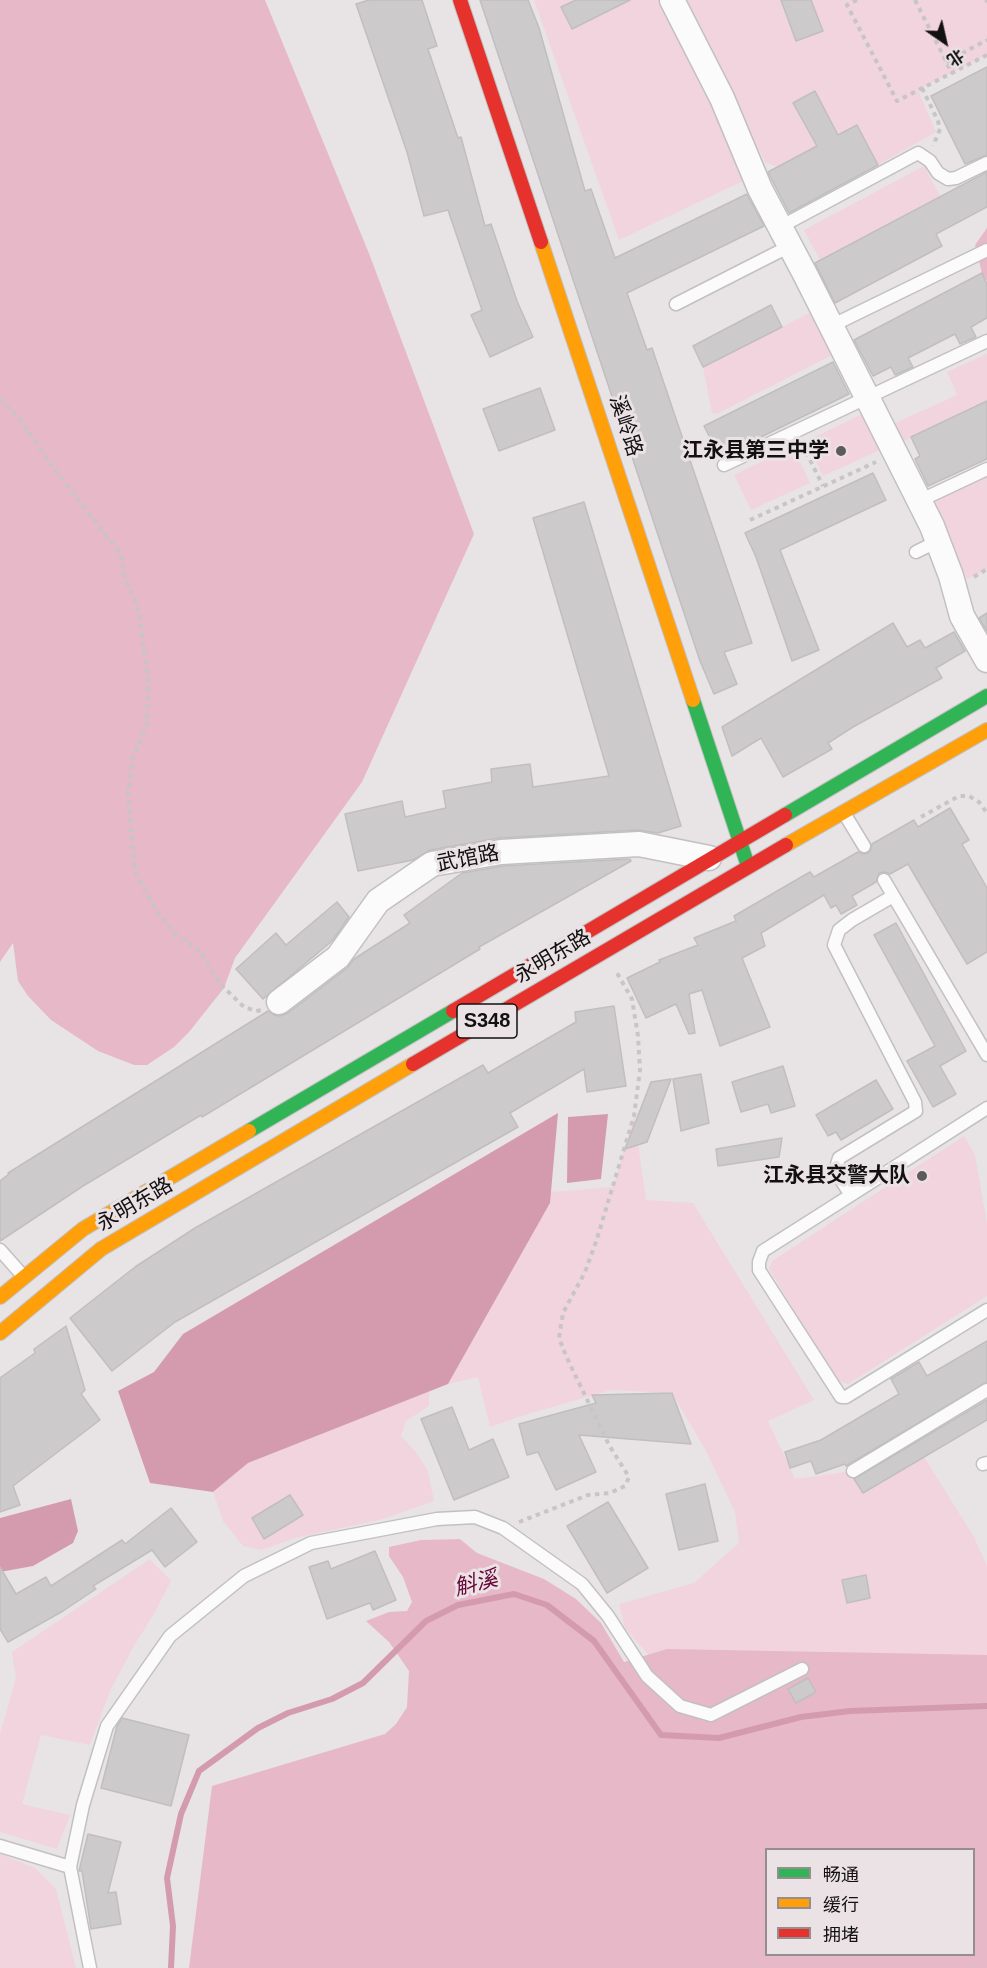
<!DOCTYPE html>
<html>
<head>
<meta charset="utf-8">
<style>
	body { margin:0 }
	#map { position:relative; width:987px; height:1968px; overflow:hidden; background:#e8e4e5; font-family:Helvetica,"Noto Sans SC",sans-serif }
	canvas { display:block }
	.legend { position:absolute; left:765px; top:1848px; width:210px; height:108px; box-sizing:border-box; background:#eae2e4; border:2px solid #948e90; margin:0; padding:8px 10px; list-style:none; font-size:18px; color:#131011 }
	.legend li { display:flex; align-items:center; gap:12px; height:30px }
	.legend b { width:30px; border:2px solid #948e90 }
	.north { position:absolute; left:915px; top:12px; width:60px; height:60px; -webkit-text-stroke:4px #eae2e4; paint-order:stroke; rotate:146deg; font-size:16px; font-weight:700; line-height:24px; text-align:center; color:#131011 }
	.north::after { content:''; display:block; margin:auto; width:21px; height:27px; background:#131011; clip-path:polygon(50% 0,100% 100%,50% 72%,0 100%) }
</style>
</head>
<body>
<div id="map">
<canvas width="987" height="1968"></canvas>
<ul class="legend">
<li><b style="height:8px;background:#30b455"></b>畅通</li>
<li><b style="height:8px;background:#ff9f0a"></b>缓行</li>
<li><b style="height:8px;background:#e5322d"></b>拥堵</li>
</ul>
<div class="north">北</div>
</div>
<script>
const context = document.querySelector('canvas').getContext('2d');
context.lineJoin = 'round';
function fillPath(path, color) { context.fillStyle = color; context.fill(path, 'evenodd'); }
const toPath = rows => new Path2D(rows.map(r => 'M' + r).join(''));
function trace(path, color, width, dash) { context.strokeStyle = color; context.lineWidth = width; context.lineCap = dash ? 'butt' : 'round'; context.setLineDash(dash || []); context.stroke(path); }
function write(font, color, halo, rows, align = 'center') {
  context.font = font + ' Helvetica,"Noto Sans SC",sans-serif'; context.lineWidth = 6; context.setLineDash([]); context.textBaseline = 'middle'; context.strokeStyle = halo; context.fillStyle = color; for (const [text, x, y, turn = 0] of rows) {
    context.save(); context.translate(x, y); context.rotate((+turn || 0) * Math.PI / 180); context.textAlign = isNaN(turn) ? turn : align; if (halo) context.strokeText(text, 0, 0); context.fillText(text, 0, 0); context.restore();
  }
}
const green = toPath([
	[534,0,660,0,747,172,743,181,619,240],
	[683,0,987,0,987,55,918,90,936,132,878,165,856,125,777,167,765,162],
	[924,166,940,196,820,260,804,230],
	[817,309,834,354,717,414,712,413,703,367],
	[987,354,987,401,902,442,893,424,957,395,947,372],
	[865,413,882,449,823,476,806,441],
	[793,447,810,483,751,510,734,475],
	[987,469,987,569,967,579,928,497],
	[634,1116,646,1200,693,1203,814,1400,768,1421,795,1479,853,1471,863,1493,924,1457,974,1537,987,1566,987,1728,672,1682,625,1628,619,1604,694,1583,739,1543,735,1512,705,1449,672,1393,611,1390,518,1417,490,1427,478,1377,448,1384,550,1203,551,1192,613,1187],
	[964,1136,975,1155,987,1223,987,1296,848,1384,837,1381,769,1269,772,1261],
	[429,1391,429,1406,406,1421,401,1436,416,1452,428,1471,434,1501,383,1519,296,1538,261,1550,243,1546,223,1521,213,1492,248,1463],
	[150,1559,171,1581,154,1614,135,1644,111,1689,90,1745,41,1735,22,1804,70,1815,57,1849,0,1832,0,1734,16,1678,12,1652],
	[0,1854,35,1868,56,1889,76,1968,0,1968]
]);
const forest = toPath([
	[0,0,265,0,370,256,474,534,362,782,235,958,224,988,189,1032,174,1047,147,1065,134,1065,98,1051,51,1020,28,996,18,981,13,943,0,962],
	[987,228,987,281,982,273,975,245],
	[460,1539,477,1553,544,1579,576,1599,601,1623,624,1662,667,1649,987,1655,987,1968,189,1968,212,1786,385,1734,396,1724,407,1707,409,1671,389,1642,366,1621,389,1612,407,1611,412,1602,403,1577,389,1556,389,1547,421,1540],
	[766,1850,974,1850,974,1954,766,1954]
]);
const water = toPath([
	[558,1113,550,1203,448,1384,248,1463,213,1492,150,1483,118,1391,154,1372,183,1334],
	[608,1114,601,1179,567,1183,568,1117],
	[71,1499,78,1531,73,1543,33,1566,0,1572,0,1518]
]);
const stream = toPath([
	[171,1968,173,1926,167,1878,181,1814,199,1771,258,1728,288,1713,332,1699,363,1683,426,1621,458,1605,514,1594,547,1605,594,1641,661,1735,719,1738,801,1717,850,1711,987,1706]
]);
const building = toPath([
	[369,0,422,0,437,46,428,49,458,138,461,137,485,226,491,224,517,301,533,337,490,357,471,315,482,310,448,210,424,216,407,152,356,4,369,0],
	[480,0,528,0,539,28,585,191,591,189,615,258,747,194,764,226,627,293,647,350,652,348,752,643,724,652,737,684,714,694,700,661,480,0],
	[576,0,630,0,572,29,561,7,576,0],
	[781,0,811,0,823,31,796,41,781,0],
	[987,67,987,155,965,164,931,96,987,67],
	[815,91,838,135,857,125,878,165,789,213,768,172,817,146,793,103,815,91],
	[987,172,987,207,936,234,942,246,835,303,815,263,987,172],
	[982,273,987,284,987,318,971,327,976,337,960,344,955,334,908,358,913,367,895,375,891,367,873,376,854,340,982,273],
	[771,305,782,327,703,367,693,346,771,305],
	[833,362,849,394,720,457,704,426,833,362],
	[540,388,555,430,499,451,483,409,540,388],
	[987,401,987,459,928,486,915,459,920,456,911,437,987,401],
	[873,473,886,500,780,550,819,650,792,661,756,557,745,533,873,473],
	[584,502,681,826,658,833,638,830,499,838,430,850,413,860,358,871,345,814,402,801,405,817,446,808,443,791,492,782,491,769,530,764,533,787,609,776,533,518,584,502],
	[987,613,987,631,979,618,987,613],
	[893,623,907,647,920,640,925,648,954,632,965,651,936,668,942,678,853,727,828,743,832,749,783,777,761,738,732,756,722,727,893,623],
	[950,808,969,840,962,844,987,888,987,952,967,964,908,864,890,874,885,872,879,873,876,882,852,896,857,905,841,914,836,905,831,908,824,895,761,933,765,946,742,958,770,1027,720,1046,702,990,689,994,695,1033,689,1034,676,1004,646,1018,627,978,660,962,659,960,698,945,694,938,736,921,734,916,810,872,814,877,858,852,864,854,868,853,871,849,872,844,914,820,918,827,950,808],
	[630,859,631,861,479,947,480,949,202,1117,201,1115,83,1186,0,1241,0,1181,9,1174,8,1173,268,1011,274,1015,280,1016,288,1013,347,968,354,959,410,923,404,915,462,873,503,866,630,859],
	[337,902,349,917,332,941,263,999,236,969,276,933,286,945,337,902],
	[896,923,966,1051,940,1066,956,1094,933,1107,907,1061,935,1046,874,935,896,923],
	[614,1006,626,1086,587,1092,584,1069,510,1113,518,1127,175,1322,112,1371,70,1318,135,1267,195,1228,269,1186,483,1065,488,1073,576,1022,575,1012,614,1006],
	[783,1066,795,1106,771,1113,768,1104,741,1112,732,1082,783,1066],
	[701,1074,709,1123,681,1131,673,1079,701,1074],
	[671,1079,647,1142,625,1149,651,1082,671,1079],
	[876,1080,893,1109,841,1140,836,1132,828,1136,816,1115,876,1080],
	[782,1138,779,1157,718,1166,716,1149,782,1138],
	[66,1326,85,1390,81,1394,100,1420,13,1486,20,1505,0,1512,0,1378,35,1353,34,1349,66,1326],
	[987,1341,987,1382,846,1466,845,1464,816,1474,811,1461,790,1468,785,1452,821,1440,899,1394,891,1379,919,1362,927,1376,987,1341],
	[672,1393,691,1444,579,1435,596,1472,556,1490,538,1452,527,1455,519,1424,596,1403,592,1395,672,1393],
	[987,1400,987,1420,863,1493,854,1479,987,1400],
	[452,1407,469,1450,493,1439,509,1477,454,1500,421,1419,452,1407],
	[705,1484,718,1541,679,1550,666,1494,705,1484],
	[290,1495,303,1515,264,1539,252,1518,290,1495],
	[608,1502,648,1568,607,1593,567,1526,608,1502],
	[171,1508,197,1542,165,1567,152,1550,93,1586,96,1589,63,1611,8,1642,0,1629,0,1567,16,1594,46,1577,51,1586,122,1540,125,1544,171,1508],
	[375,1551,396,1600,373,1610,370,1603,327,1619,309,1567,328,1561,331,1569,375,1551],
	[866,1575,870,1598,847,1603,842,1580,866,1575],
	[808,1678,816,1692,796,1703,788,1689,808,1678],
	[122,1718,189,1735,171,1806,101,1788,117,1726,122,1718],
	[88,1834,121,1842,108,1893,116,1892,121,1924,91,1929,82,1871,79,1871,88,1834]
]);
const path = toPath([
	[857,0,847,5,897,101,987,55],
	[915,0,952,73],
	[986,0,987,2],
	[946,62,987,40],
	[922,88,938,121,940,129,933,146],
	[0,399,19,418,55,470,120,553,125,578,138,608,148,678,147,724,133,757,128,793,135,872,156,910,174,933,200,951,220,984,244,1007,256,1011,262,1010],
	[802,444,823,486],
	[750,520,876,462],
	[974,577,987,569],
	[921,817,959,796,969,796,979,802,987,813],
	[519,1522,588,1495,610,1493,625,1486,629,1477,609,1445,566,1356,559,1338,563,1313,585,1272,596,1242,634,1116,640,1070,638,1036,632,999,617,973]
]);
const lane = toPath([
	[780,227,918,153,930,161,938,173,948,179,956,178,987,163],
	[676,304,790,246],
	[831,326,987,250],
	[724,465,987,341],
	[919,501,987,469],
	[916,552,938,541],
	[844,813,864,846],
	[884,880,987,1055],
	[893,896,852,920,839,930,834,945,915,1102,916,1111,839,1158,835,1171,851,1195,987,1108],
	[851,1195,763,1251,759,1262,759,1270,841,1397,846,1397,987,1310],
	[0,1250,24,1277],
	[983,1464,987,1463],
	[853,1471,987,1390],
	[0,1846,70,1867,90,1968],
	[70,1867,83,1805,107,1726,170,1636,244,1576,311,1543,437,1519,475,1517,503,1528,582,1584,608,1616,647,1676,680,1706,711,1715,802,1669]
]);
const street = toPath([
	[672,0,722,98,760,189,806,276,932,526,951,576,962,616,987,660],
	[279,1002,338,957,378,901,432,864,501,852,639,844,709,858]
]);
const fast = toPath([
	[693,700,748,866],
	[785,815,987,696],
	[249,1131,453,1011]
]);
const slow = toPath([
	[541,242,693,700],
	[786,845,987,730],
	[0,1297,83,1229,249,1131],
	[0,1333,101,1249,413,1064]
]);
const jam = toPath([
	[460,0,541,242],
	[453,1011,785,815],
	[413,1064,786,845]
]);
const markers = [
	[841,451,6,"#5e5a5b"],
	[922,1176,6,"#5e5a5b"]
];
const shields = [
	[487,1021,60]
];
const shieldNames = [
	["S348",487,1021]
];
const streetNames = [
	["溪岭路",625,426,72],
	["武馆路",468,859,-11],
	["永明东路",553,957,-31],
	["永明东路",135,1205,-31]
];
const poiNames = [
	["江永县第三中学",829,451],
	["江永县交警大队",910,1176]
];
const waterNames = [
	["斛溪",476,1584,-14]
];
fillPath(green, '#f1d4dd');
fillPath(forest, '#e7b8c8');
fillPath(water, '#d49baf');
trace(stream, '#d49baf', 6);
fillPath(building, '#cdcacb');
trace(building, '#c0bebe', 1.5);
trace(lane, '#c3c0c1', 15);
trace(street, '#c3c0c1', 27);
trace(fast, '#c3c0c1', 16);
trace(slow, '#c3c0c1', 16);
trace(jam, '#c3c0c1', 16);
trace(path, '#c7c5c5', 4, [4.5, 4.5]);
trace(lane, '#fcfbfb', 12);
trace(street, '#fcfbfb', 24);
trace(fast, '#30b455', 14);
trace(slow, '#ff9f0a', 14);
trace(jam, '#e5322d', 14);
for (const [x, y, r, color] of markers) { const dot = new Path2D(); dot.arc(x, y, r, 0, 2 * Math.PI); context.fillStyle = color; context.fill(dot); trace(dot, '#eae2e4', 2); }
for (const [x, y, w] of shields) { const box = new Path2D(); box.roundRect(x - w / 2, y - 17, w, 34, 4.5); context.fillStyle = '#eae2e4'; context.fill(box); trace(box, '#131011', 1.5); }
write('bold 20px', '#131011', null, shieldNames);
write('21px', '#131011', '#eae2e4', streetNames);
write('bold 21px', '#131011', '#eae2e4', poiNames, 'right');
write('italic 22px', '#680438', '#eae2e4', waterNames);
</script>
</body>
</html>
